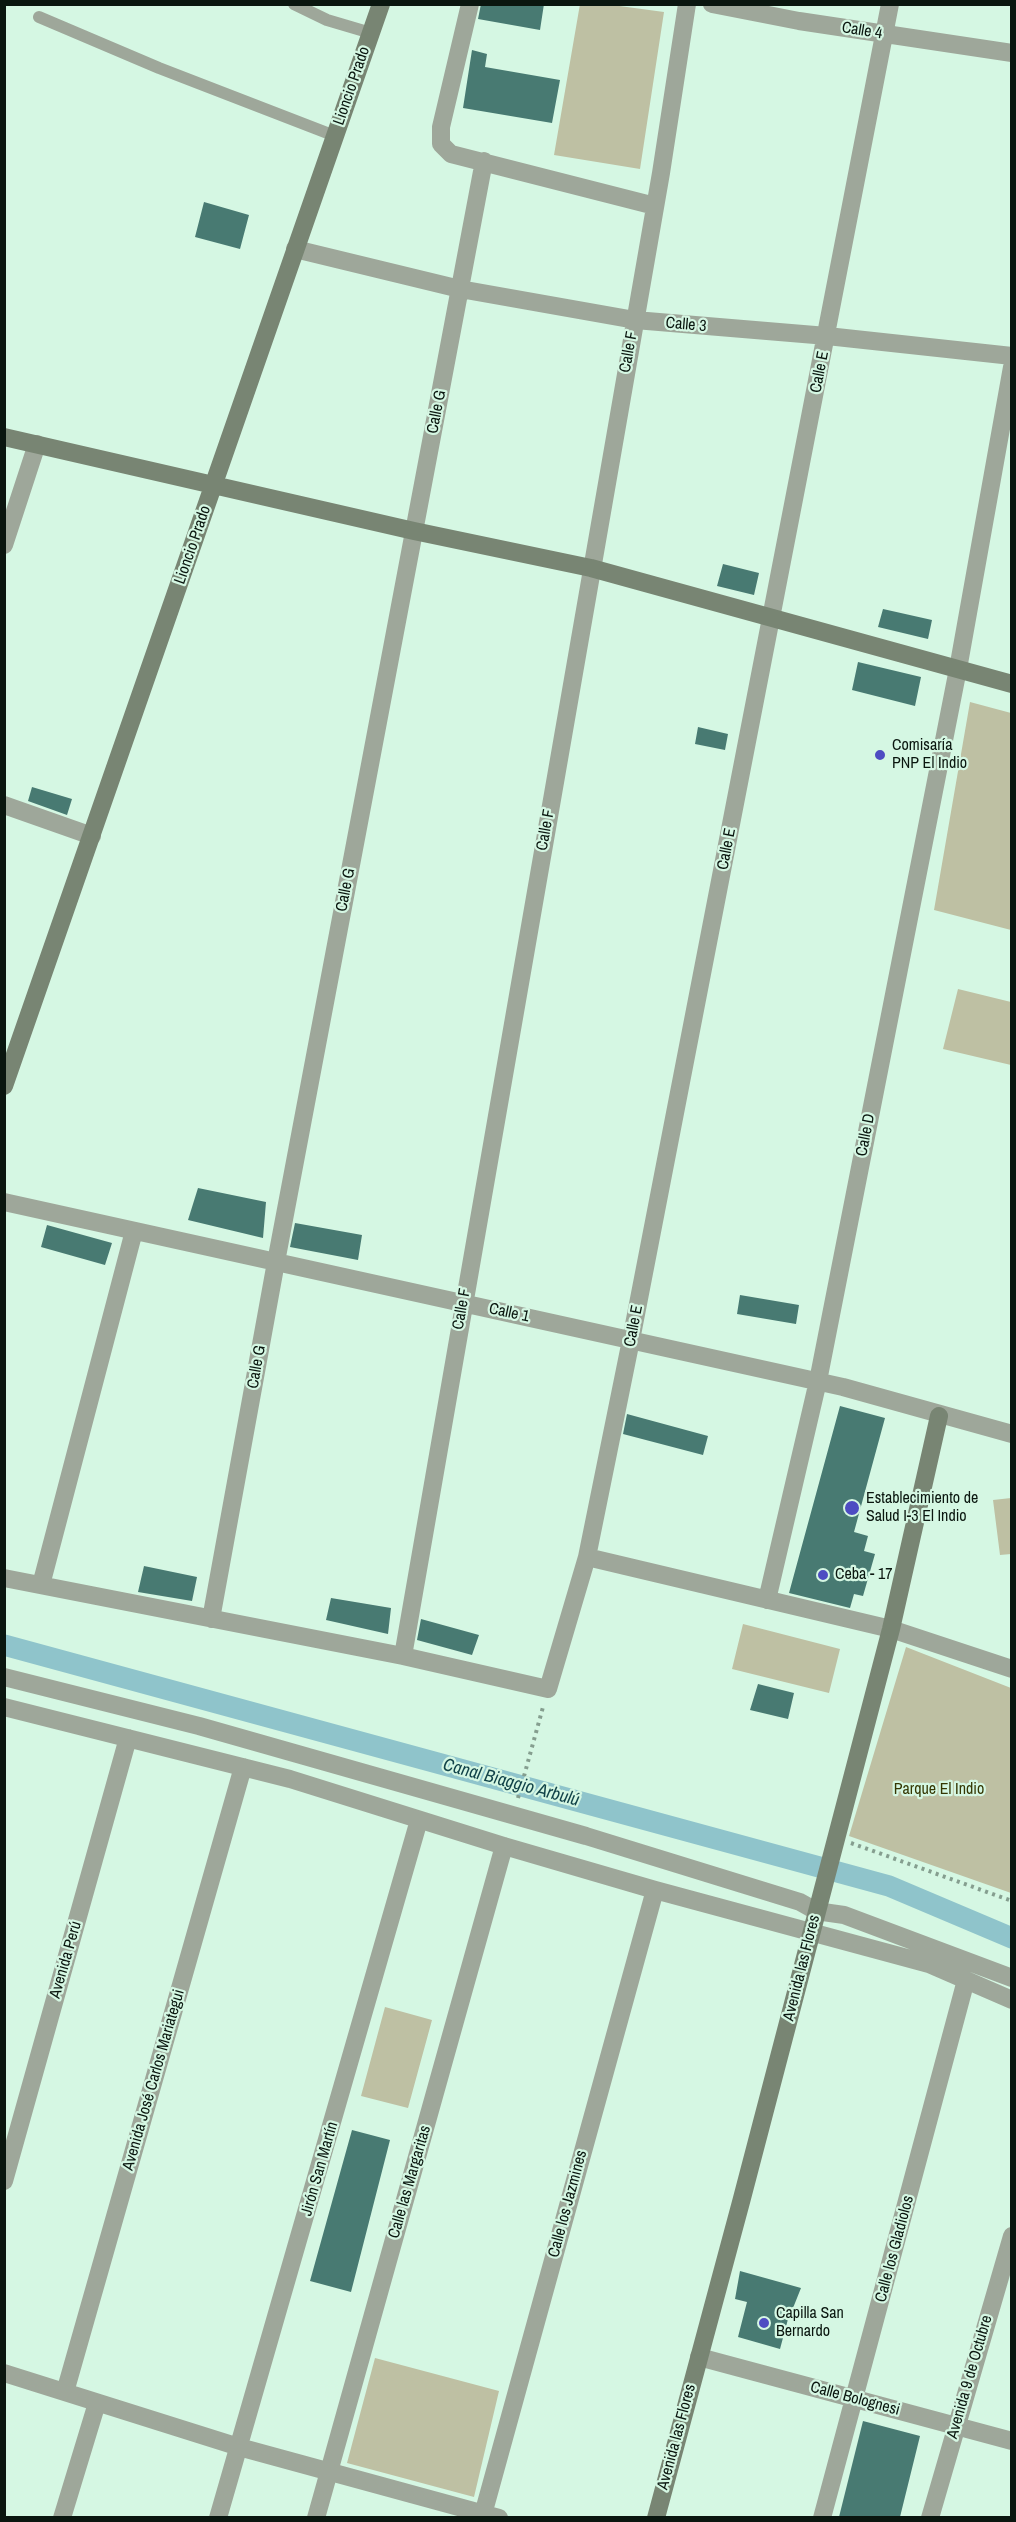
<!DOCTYPE html>
<html>
<head>
<meta charset="utf-8">
<style>
	body { margin:0 }
	#map { position:relative; width:1016px; height:2522px; overflow:hidden; background:#d5f7e3; font-family:"Archivo Narrow",sans-serif }
	canvas { display:block }
	.frame { position:absolute; inset:0; border:6px solid #0a160f; pointer-events:none }
</style>
</head>
<body>
<div id="map">
<canvas width="1016" height="2522"></canvas>
<div class="frame"></div>
</div>
<script>
const context = document.querySelector('canvas').getContext('2d');
context.lineJoin = 'round';
function fillPath(path, color) { context.fillStyle = color; context.fill(path, 'evenodd'); }
const toPath = rows => new Path2D(rows.map(r => 'M' + r).join(''));
function trace(path, color, width, dash) { context.strokeStyle = color; context.lineWidth = width; context.lineCap = dash ? 'butt' : 'round'; context.setLineDash(dash || []); context.stroke(path); }
function write(font, color, halo, rows, align = 'center') {
  context.font = font + ' "Archivo Narrow",sans-serif'; context.lineWidth = 4.5; context.setLineDash([]); context.textBaseline = 'middle'; context.strokeStyle = halo; context.fillStyle = color; for (const [text, x, y, turn = 0] of rows) {
    context.save(); context.translate(x, y); context.rotate((+turn || 0) * Math.PI / 180); context.textAlign = isNaN(turn) ? turn : align; if (halo) context.strokeText(text, 0, 0); context.fillText(text, 0, 0); context.restore();
  }
}
const green = toPath([
	[580,4,612,5,664,12,640,169,554,155],
	[970,702,1011,713,1011,930,934,910],
	[958,989,1011,1002,1011,1065,943,1049],
	[1011,1498,1011,1554,1000,1555,993,1500],
	[743,1624,840,1649,829,1693,732,1669],
	[906,1647,1011,1688,1011,1893,849,1836],
	[385,2007,432,2020,408,2108,361,2096],
	[375,2358,499,2391,474,2497,347,2463]
]);
const canal = toPath([
	[4,1645,889,1886,1012,1938]
]);
const building = toPath([
	[481,4,544,4,540,30,478,19],
	[472,50,487,54,485,67,560,80,552,123,463,108],
	[204,202,249,215,240,249,195,237],
	[723,564,759,573,754,595,717,586],
	[883,609,932,620,928,639,878,627],
	[858,662,921,677,915,706,852,690],
	[698,727,728,734,725,750,695,744],
	[32,787,72,799,67,815,28,801],
	[198,1188,266,1202,263,1238,188,1220],
	[295,1223,362,1235,358,1260,290,1247],
	[47,1225,112,1243,105,1265,41,1247],
	[740,1295,799,1305,796,1324,737,1314],
	[840,1406,885,1418,854,1532,868,1536,864,1551,875,1554,863,1596,854,1594,850,1608,789,1593],
	[627,1414,708,1436,703,1455,623,1434],
	[144,1566,197,1577,192,1601,138,1592],
	[331,1598,391,1608,388,1634,326,1620],
	[421,1619,479,1635,472,1655,417,1640],
	[758,1684,794,1693,788,1719,750,1710],
	[352,2130,390,2140,351,2292,310,2281],
	[740,2271,801,2288,793,2308,791,2308,780,2349,738,2337,747,2302,735,2299],
	[863,2421,920,2436,900,2517,839,2517]
]);
const path = toPath([
	[518,1798,543,1707],
	[851,1843,1012,1901]
]);
const lane = toPath([
	[294,4,327,20,371,33],
	[39,17,159,68,335,136]
]);
const street = toPath([
	[470,4,441,127,441,144,451,154,655,206],
	[712,4,799,21,1012,53],
	[295,249,460,289,635,320,827,336,1012,356],
	[4,545,37,444],
	[4,805,92,836],
	[4,1202,843,1387,1012,1434],
	[587,1557,891,1629,1012,1669],
	[4,1578,403,1656,548,1689,587,1557,631,1340,890,4],
	[41,1585,134,1231],
	[767,1600,818,1381,958,669,1012,367],
	[211,1619,276,1262,484,161],
	[403,1656,661,173,687,4],
	[4,1677,199,1726,586,1836,800,1902,816,1911,844,1915,1012,1978],
	[4,1707,290,1779,504,1846,655,1890,929,1964,1012,2000],
	[4,2181,128,1738],
	[699,2357,1012,2441],
	[4,2373,239,2447,499,2518],
	[65,2392,243,1767],
	[62,2518,97,2403],
	[218,2518,419,1820],
	[316,2518,504,1846],
	[482,2518,655,1890],
	[822,2518,966,1980],
	[930,2518,1012,2236]
]);
const secondary = toPath([
	[4,437,414,531,591,568,1012,684],
	[4,1086,381,4],
	[656,2518,741,2202,891,1629,939,1416]
]);
const markers = [
	[880,755,6,"#4e4cc2"],
	[852,1508,8,"#4e4cc2"],
	[823,1575,6,"#4e4cc2"],
	[764,2323,6,"#4e4cc2"]
];
const streetNames = [
	["Calle 4",862,31,9],
	["Lioncio Prado",352,86,-71],
	["Calle 3",686,325,5],
	["Calle F",629,352,-80],
	["Calle E",820,372,-79],
	["Calle G",437,412,-79],
	["Lioncio Prado",193,545,-71],
	["Calle F",546,830,-80],
	["Calle E",727,849,-79],
	["Calle G",346,890,-79],
	["Calle D",866,1135,-79],
	["Calle F",462,1309,-80],
	["Calle 1",509,1313,12],
	["Calle E",634,1326,-79],
	["Calle G",257,1367,-80],
	["Avenida Perú",66,1960,-74],
	["Avenida las Flores",802,1968,-76],
	["Avenida José Carlos Mariategui",154,2080,-74],
	["Jirón San Martín",320,2169,-74],
	["Calle las Margaritas",410,2182,-74],
	["Calle los Jazmines",568,2204,-75],
	["Calle los Gladiolos",895,2249,-75],
	["Avenida 9 de Octubre",970,2377,-74],
	["Calle Bolognesi",855,2399,15],
	["Avenida las Flores",677,2437,-75]
];
const poiNames = [
	["Comisaría",892,746],
	["PNP El Indio",892,764],
	["Establecimiento de",866,1499],
	["Salud I-3 El Indio",866,1517],
	["Ceba - 17",835,1575],
	["Capilla San",776,2314],
	["Bernardo",776,2332]
];
const parkNames = [
	["Parque El Indio",939,1790]
];
const waterNames = [
	["Canal Biaggio Arbulú",511,1783,15]
];
fillPath(green, '#bec0a3');
trace(canal, '#8fc4cb', 21);
fillPath(building, '#487a72');
trace(path, '#859e8f', 4, [3, 4.5]);
trace(lane, '#9ea79a', 12);
trace(street, '#9ea79a', 18);
trace(secondary, '#788573', 18);
for (const [x, y, r, color] of markers) { const dot = new Path2D(); dot.arc(x, y, r, 0, 2 * Math.PI); context.fillStyle = color; context.fill(dot); trace(dot, '#d5f7e3', 2); }
write('16px', '#0a160f', '#d5f7e3', streetNames);
write('16px', '#0a160f', '#d5f7e3', poiNames, 'left');
write('16px', '#353703', '#d5f7e3', parkNames);
write('italic 18px', '#124349', '#d5f7e3', waterNames);
</script>
</body>
</html>
